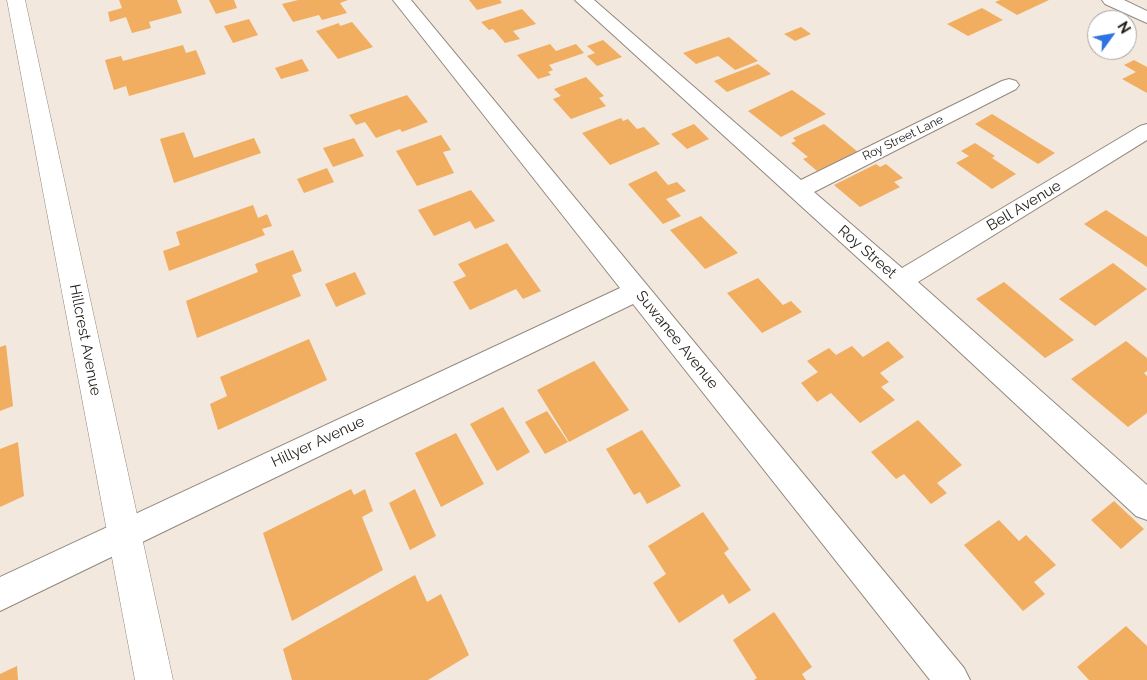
<!DOCTYPE html>
<html>
<head>
<meta charset="utf-8">
<style>
	body { margin:0 }
	#map { position:relative; width:1147px; height:680px; overflow:hidden; background:#f3e8dd; font-family:Raleway,sans-serif }
	canvas { display:block }
	.north { position:absolute; left:1087px; top:10px; width:50px; height:50px; box-sizing:border-box; background:#fff; border:1px solid #a6a4a3; border-radius:50%; rotate:58deg; font-size:14px; font-weight:700; line-height:20px; text-align:center; color:#201c18 }
	.north::after { content:''; display:block; margin:auto; width:18px; height:22px; background:#2b73e0; clip-path:polygon(50% 0,100% 100%,50% 72%,0 100%) }
</style>
</head>
<body>
<div id="map">
<canvas width="1147" height="680"></canvas>
<div class="north">N</div>
</div>
<script>
const context = document.querySelector('canvas').getContext('2d');
context.lineJoin = 'round';
function fillPath(path, color) { context.fillStyle = color; context.fill(path, 'evenodd'); }
const toPath = rows => new Path2D(rows.map(r => 'M' + r).join(''));
function trace(path, color, width, dash) { context.strokeStyle = color; context.lineWidth = width; context.lineCap = dash ? 'butt' : 'round'; context.setLineDash(dash || []); context.stroke(path); }
function write(font, color, halo, rows, align = 'center') {
  context.font = font + ' Raleway,sans-serif'; context.lineWidth = 4; context.setLineDash([]); context.textBaseline = 'middle'; context.strokeStyle = halo; context.fillStyle = color; for (const [text, x, y, turn = 0] of rows) {
    context.save(); context.translate(x, y); context.rotate((+turn || 0) * Math.PI / 180); context.textAlign = isNaN(turn) ? turn : align; if (halo) context.strokeText(text, 0, 0); context.fillText(text, 0, 0); context.restore();
  }
}
const building = toPath([
	[119,0,177,0,182,13,149,22,151,28,132,33,126,17,110,22,108,12,122,8],
	[209,0,234,0,237,8,216,14],
	[298,0,348,0,340,3,347,13,322,20,319,15,293,22,282,4],
	[469,0,500,0,502,3,477,10],
	[1000,0,1049,0,1017,15,995,2],
	[982,8,1003,20,968,36,947,24],
	[522,9,536,24,513,31,520,39,505,43,493,29,489,30,481,22],
	[249,19,258,35,233,43,224,26],
	[352,22,373,47,338,59,316,31,339,23,340,26],
	[801,27,811,34,795,41,784,34],
	[729,37,758,61,735,70,718,56,696,64,683,53],
	[603,40,622,57,597,66,587,56,595,53,587,46],
	[550,44,556,51,576,44,584,53,549,65,553,70,548,72,551,75,538,79,517,55],
	[183,45,186,53,196,50,206,74,129,96,126,86,114,90,105,60,121,56,123,61],
	[302,59,309,71,281,79,275,68],
	[1134,60,1147,67,1147,93,1122,79,1136,72,1124,65],
	[758,64,771,74,727,92,714,81],
	[586,77,604,96,599,98,606,106,571,119,553,99,561,96,554,89],
	[792,90,826,114,781,137,748,111],
	[407,95,428,122,402,132,400,129,376,138,365,122,356,125,349,115],
	[992,114,1055,153,1038,164,975,124],
	[621,118,623,121,628,119,637,129,644,127,660,144,610,165,582,133],
	[694,124,709,139,687,149,671,134],
	[824,124,858,152,817,171,803,159,808,157,791,143,796,141,793,138],
	[184,132,194,158,254,138,261,153,174,183,160,139],
	[441,135,451,150,443,152,454,173,417,186,396,151],
	[354,138,364,156,333,167,323,148],
	[975,143,995,156,992,158,1016,174,992,189,956,163,969,156,961,151],
	[876,164,880,167,886,164,903,178,894,182,900,187,860,207,834,185],
	[327,168,334,182,304,193,297,179],
	[656,171,668,185,677,182,686,191,666,199,681,216,663,224,628,184],
	[471,190,495,221,475,229,470,221,434,236,418,210],
	[253,205,258,218,267,214,272,226,262,229,265,235,169,271,163,251,180,245,176,232],
	[1106,210,1147,237,1147,267,1084,224],
	[701,216,738,253,705,269,670,230],
	[507,243,541,291,523,299,516,289,470,310,453,282,466,276,458,264],
	[293,250,302,271,292,275,301,296,197,338,186,301,258,272,255,264],
	[1113,263,1147,289,1095,326,1059,299],
	[355,272,366,294,336,307,325,284],
	[758,278,783,305,791,301,802,312,762,333,727,293],
	[1004,282,1074,340,1045,358,976,299],
	[309,339,327,380,218,430,210,404,227,396,220,377],
	[888,341,904,357,880,373,889,382,881,387,895,400,860,423,831,393,817,402,801,383,818,372,807,361,829,348,836,355,852,346,863,357],
	[1126,341,1147,358,1147,371,1144,373,1147,376,1147,413,1128,427,1071,379],
	[6,345,13,406,0,411,0,347],
	[594,361,629,410,569,442,537,390],
	[503,407,530,452,497,471,470,424],
	[547,411,568,442,545,454,525,422],
	[918,420,962,465,937,483,947,493,931,504,904,474,896,479,871,452],
	[642,430,681,486,647,504,640,492,634,495,606,449],
	[456,433,484,484,441,507,415,453],
	[18,442,24,496,0,507,0,449],
	[351,489,354,495,365,489,373,511,362,517,383,570,292,621,263,533],
	[415,489,436,536,410,550,389,503],
	[1114,501,1144,529,1121,549,1091,520],
	[703,512,729,549,724,553,751,590,729,604,723,594,679,623,653,583,666,574,648,546],
	[999,520,1019,541,1026,535,1056,565,1034,582,1045,594,1023,611,964,545],
	[415,575,427,602,441,594,469,655,428,680,292,680,283,649],
	[774,612,812,667,802,674,806,680,754,680,757,678,733,640],
	[1126,626,1147,646,1147,680,1089,680,1077,667],
	[17,666,18,680,0,680,0,674]
]);
const minor = toPath([
	[393,0,411,0,964,668,970,680,930,680,633,304,0,611,0,577,620,288,393,0],
	[575,0,594,0,801,180,1002,81,1009,79,1016,81,1019,85,1016,89,814,192,902,268,1140,126,1147,124,1147,140,918,282,1147,485,1147,520,1136,516,891,288,575,0],
	[1102,0,1124,0,1147,11,1147,23,1105,4,1102,0]
]);
const tertiary = toPath([
	[7,0,25,0,173,680,135,680,7,0]
]);
const farStreetnames = [
	["Roy Street Lane",903,138,-26]
];
const streetNames = [
	["Bell Avenue",1024,206,-31],
	["Roy Street",867,252,41],
	["Hillcrest Avenue",85,340,79],
	["Suwanee Avenue",677,340,51],
	["Hillyer Avenue",318,442,-25]
];
fillPath(building, '#f1ad60');
trace(minor, '#92887e', 2);
trace(tertiary, '#92887e', 1);
fillPath(minor, '#fff');
fillPath(tertiary, '#fff');
write('12px', '#201c18', '#fff', farStreetnames);
write('15px', '#201c18', '#fff', streetNames);
</script>
</body>
</html>
